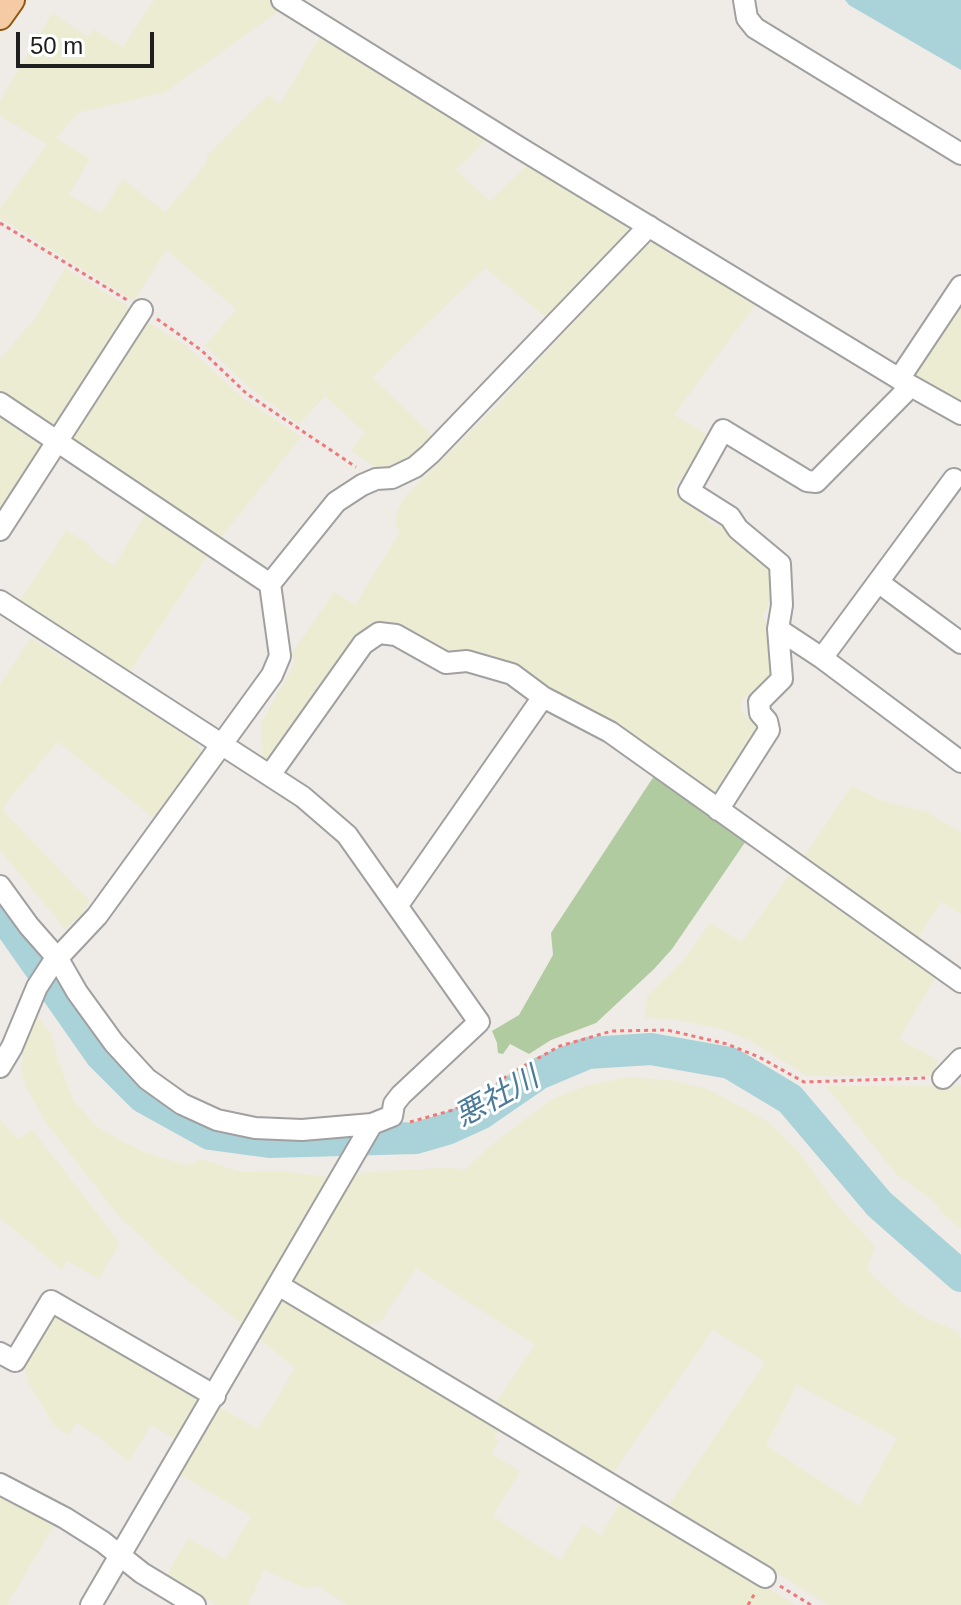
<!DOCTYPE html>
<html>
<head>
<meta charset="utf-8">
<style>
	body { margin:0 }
	#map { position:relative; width:961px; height:1605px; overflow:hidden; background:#efebe7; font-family:Arial,sans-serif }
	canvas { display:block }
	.scale { position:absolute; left:16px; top:32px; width:138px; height:36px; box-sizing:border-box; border:4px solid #1f1f1f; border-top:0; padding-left:10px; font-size:24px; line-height:28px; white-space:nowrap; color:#1f1f1f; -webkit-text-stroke:6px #fff; paint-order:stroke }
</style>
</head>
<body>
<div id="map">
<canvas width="961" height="1605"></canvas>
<div class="scale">50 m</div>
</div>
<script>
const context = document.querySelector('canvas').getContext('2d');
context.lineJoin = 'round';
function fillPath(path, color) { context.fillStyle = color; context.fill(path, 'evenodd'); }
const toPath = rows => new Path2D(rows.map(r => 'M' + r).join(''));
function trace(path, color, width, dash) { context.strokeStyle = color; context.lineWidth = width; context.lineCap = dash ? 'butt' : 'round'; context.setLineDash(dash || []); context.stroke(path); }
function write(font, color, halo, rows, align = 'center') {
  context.font = font + ' Arial,"Noto Sans JP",sans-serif'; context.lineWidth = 6; context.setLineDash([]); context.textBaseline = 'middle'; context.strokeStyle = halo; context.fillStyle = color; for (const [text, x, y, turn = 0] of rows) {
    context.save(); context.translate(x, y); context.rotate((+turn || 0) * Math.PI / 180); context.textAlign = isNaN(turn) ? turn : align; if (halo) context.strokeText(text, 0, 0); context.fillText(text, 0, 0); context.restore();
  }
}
const farmland = toPath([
	[154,0,270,0,279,5,279,11,166,92,78,113,56,138,90,159,69,195,101,213,123,179,165,212,206,164,207,156,268,95,280,104,323,32,490,135,456,170,490,201,529,163,621,219,627,229,625,238,546,317,485,268,372,377,433,436,406,461,388,470,374,466,351,451,365,433,325,396,299,424,251,389,205,346,236,309,166,250,134,301,0,218,0,209,47,144,0,116,0,101,52,13,88,37,93,29,123,47],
	[653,243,663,246,758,301,674,415,712,437,703,452,674,487,714,526,723,526,768,561,774,572,776,589,763,615,772,634,775,676,756,692,747,694,742,702,741,710,756,726,757,735,715,801,582,707,450,656,381,624,271,764,262,757,261,723,295,663,292,653,334,592,355,605,399,533,395,524,397,511,406,495,497,405,642,248],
	[65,268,129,307,132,320,59,431,0,392,0,359,37,316],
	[961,301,961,403,915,376,912,370],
	[146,321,185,345,243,398,301,437,220,539,71,438],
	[0,412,39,441,42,449,0,520],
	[146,513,208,555,129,673,19,602,66,530,87,543,98,556,115,565],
	[31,638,192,736,202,752,156,820,58,742,7,801,3,811,90,901,81,915,65,929,0,850,0,684],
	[852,786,880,800,926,812,961,832,961,914,941,902,916,942,800,862],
	[792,871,938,973,899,1039,938,1060,932,1076,807,1076,747,1039,722,1029,674,1019,645,1018,647,996,683,961,710,923,742,942],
	[37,1015,51,1034,59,1063,73,1100,97,1127,120,1140,144,1152,186,1165,193,1164,201,1159,241,1172,279,1171,331,1177,245,1327,179,1273,116,1213,47,1124,25,1086,21,1068,26,1032],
	[627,1077,668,1080,708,1089,767,1121,798,1151,837,1205,875,1246,867,1270,901,1302,924,1317,957,1331,961,1339,961,1605,828,1605,668,1506,765,1362,713,1330,612,1474,494,1405,535,1345,416,1268,379,1324,373,1321,369,1328,298,1288,293,1280,293,1270,348,1180,359,1173,437,1168,465,1169,495,1142,551,1100,585,1086],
	[797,1385,897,1438,859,1506,766,1445],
	[826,1086,961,1086,961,1229,942,1213,936,1203,896,1174],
	[0,1120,18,1139,32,1129,120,1243,99,1279,67,1261,62,1270,0,1218],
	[279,1300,290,1302,501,1427,494,1438,499,1441,491,1454,520,1471,493,1516,560,1560,583,1525,601,1535,621,1501,796,1605,347,1605,318,1586,305,1588,264,1570,248,1605,216,1605,167,1575,188,1538,226,1559,251,1516,179,1474,218,1406,258,1429,295,1368,255,1335],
	[51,1310,208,1398,182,1443,151,1425,129,1462,96,1435,76,1423,68,1436,53,1424,29,1384,22,1358],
	[0,1494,55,1524,7,1605,0,1605]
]);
const forest = toPath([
	[656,773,748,838,672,949,654,969,596,1023,551,1040,529,1054,510,1044,503,1054,498,1053,497,1043,492,1031,519,1015,553,955,551,933]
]);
const water = toPath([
	[845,0,961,0,961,70,849,5]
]);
const river = toPath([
	[0,911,101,1055,143,1097,210,1134,269,1142,416,1138,447,1129,480,1114,538,1074,588,1053,651,1049,730,1063,790,1099,879,1204,961,1276]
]);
const path = toPath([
	[0,223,127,300],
	[157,319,201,350,247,394,356,467],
	[410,1122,453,1110,483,1095,508,1075,560,1046,612,1031,667,1030,727,1044,759,1057,804,1082,925,1078],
	[780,1586,811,1605],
	[748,1605,755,1593]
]);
const minor = toPath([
	[282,0,520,148,911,386,961,414],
	[744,0,747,18,755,28,961,154],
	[899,379,961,286],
	[0,403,270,584],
	[954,479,822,658,961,762],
	[0,530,142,310],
	[878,582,961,643],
	[0,601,303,797,347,835,479,1022,401,1095,394,1104,392,1116,372,1124,91,1605],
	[778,629,822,658],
	[270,775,363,644,379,633,396,635,446,663,467,661,512,674,543,697,610,732,961,982],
	[718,810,769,730,767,721,760,713,759,702,782,679,778,629,782,605,780,564,738,529,730,517,689,491,723,430,807,481,816,482,911,386],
	[0,886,29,926,58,959,77,992,114,1043,147,1079,182,1104,217,1120,255,1128,302,1130,372,1124],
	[398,905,543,697],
	[0,1067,12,1047,37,987,52,964,97,916,272,675,280,656,270,584,336,502,362,485,376,479,392,478,415,467,430,454,649,226],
	[943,1078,961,1059],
	[280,1286,765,1577],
	[0,1353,15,1361,51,1301,215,1396],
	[0,1484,65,1518,103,1542,142,1573,195,1605]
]);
const major = toPath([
	[0,17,12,0]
]);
const waterNames = [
	["悪社川",497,1098,-29]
];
fillPath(farmland, '#ececd3');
fillPath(forest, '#b0cb9f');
fillPath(water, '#aad3d9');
trace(river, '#aad3d9', 32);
trace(minor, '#a0a0a0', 24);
trace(major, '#8f570c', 28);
trace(path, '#ef7878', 3, [4, 4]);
trace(minor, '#fff', 20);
trace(major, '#f5cba6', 24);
write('italic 30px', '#4c7a99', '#fff', waterNames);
</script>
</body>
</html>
